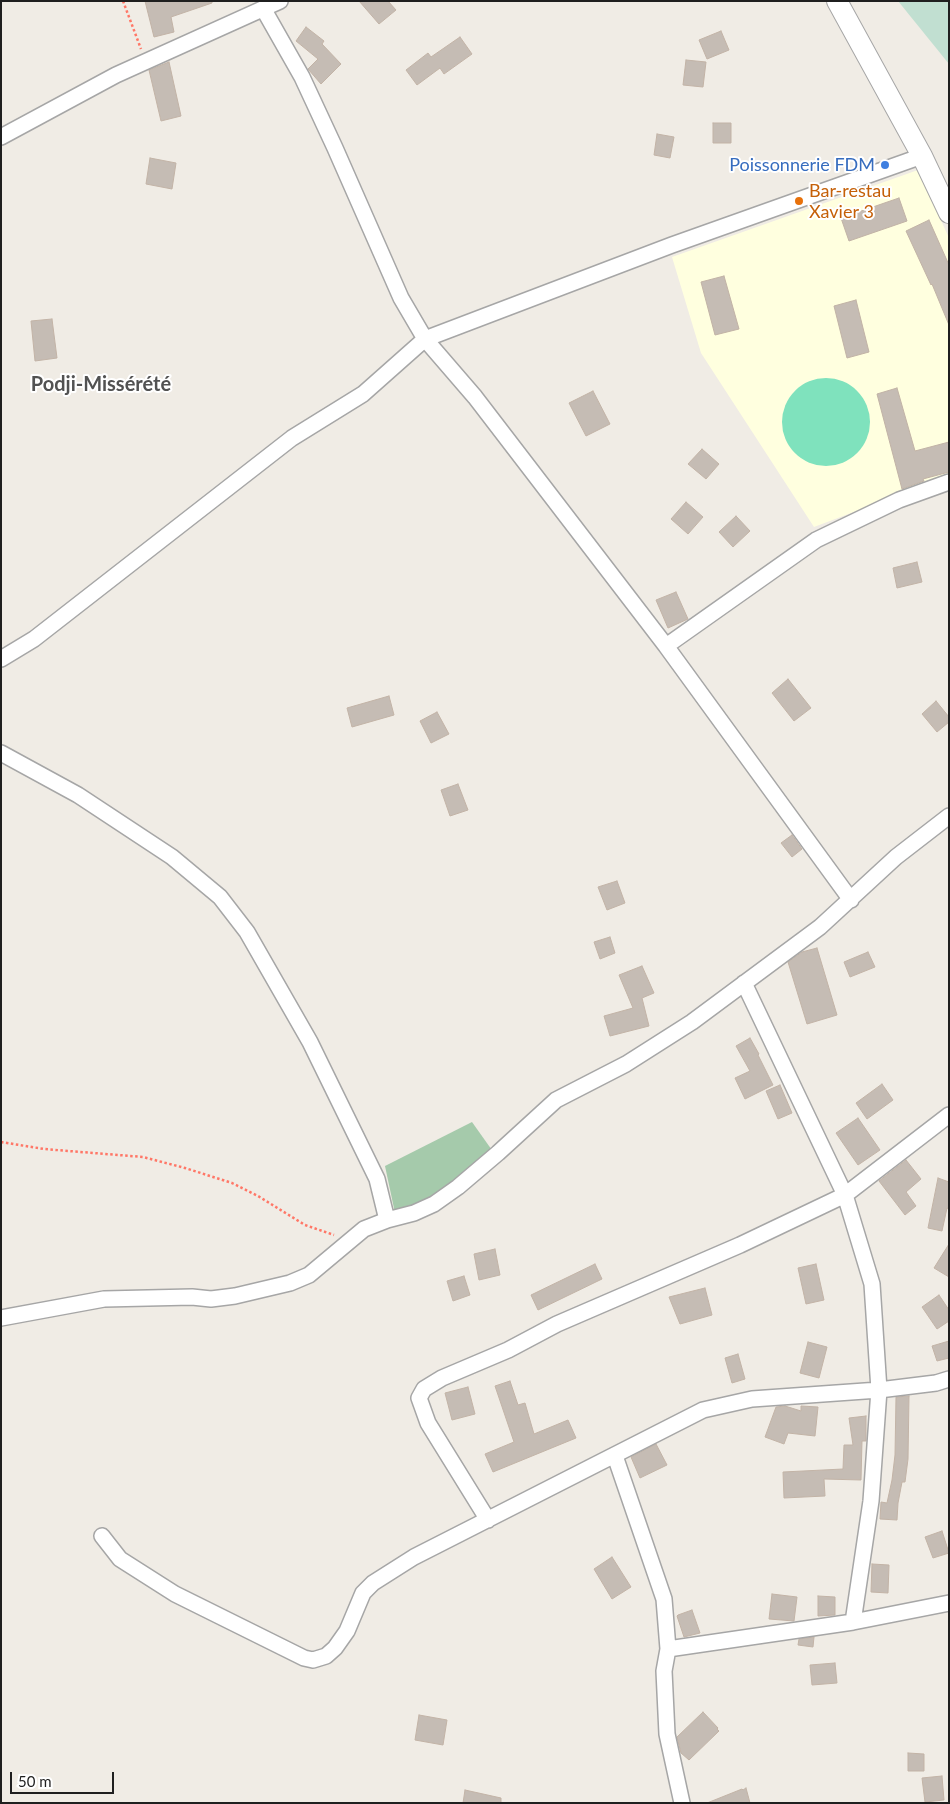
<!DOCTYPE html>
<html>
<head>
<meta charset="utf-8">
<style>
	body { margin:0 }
	#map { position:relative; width:950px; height:1804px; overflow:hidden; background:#f0ece5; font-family:Lato,sans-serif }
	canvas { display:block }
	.frame { position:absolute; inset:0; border:2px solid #1f1f1f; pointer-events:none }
	.scale { position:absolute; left:10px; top:1772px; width:104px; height:22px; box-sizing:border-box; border:2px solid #1f1f1f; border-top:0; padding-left:6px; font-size:15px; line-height:18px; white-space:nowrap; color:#1f1f1f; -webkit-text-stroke:4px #fff; paint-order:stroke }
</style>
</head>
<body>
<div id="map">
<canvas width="950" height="1804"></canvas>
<div class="frame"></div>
<div class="scale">50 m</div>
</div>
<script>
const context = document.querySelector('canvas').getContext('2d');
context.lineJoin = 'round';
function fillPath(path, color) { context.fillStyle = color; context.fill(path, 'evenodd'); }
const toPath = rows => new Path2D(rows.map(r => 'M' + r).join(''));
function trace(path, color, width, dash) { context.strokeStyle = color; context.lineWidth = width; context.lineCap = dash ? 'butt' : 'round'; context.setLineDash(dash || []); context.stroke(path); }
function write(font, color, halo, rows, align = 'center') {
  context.font = font + ' Lato,sans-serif'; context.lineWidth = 4; context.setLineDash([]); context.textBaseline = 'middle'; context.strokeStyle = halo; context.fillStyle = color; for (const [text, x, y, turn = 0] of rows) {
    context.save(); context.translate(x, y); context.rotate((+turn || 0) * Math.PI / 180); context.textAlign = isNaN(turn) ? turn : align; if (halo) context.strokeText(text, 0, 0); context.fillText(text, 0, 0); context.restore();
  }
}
const education = toPath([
	[918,170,949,238,949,476,814,527,701,353,672,257]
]);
const wetland = toPath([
	[898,1,949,1,949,64]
]);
const cemetery = toPath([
	[472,1122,494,1153,436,1199,395,1213,385,1166]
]);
const pitch = toPath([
	'782 422a44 44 0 1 1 88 0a44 44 0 1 1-88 0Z'
]);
const building = toPath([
	[145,1,212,1,212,3,171,17,174,32,154,37,145,1],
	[359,1,388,1,396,10,379,24,359,1],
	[306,27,324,41,322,44,341,64,321,84,308,69,318,59,296,41,306,27],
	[721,31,729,50,707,59,699,40,721,31],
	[460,37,472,54,444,74,440,68,417,85,406,70,428,53,431,57,460,37],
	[686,60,706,62,703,87,683,85,686,60],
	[169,62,181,116,161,121,149,70,169,62],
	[713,123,731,123,731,143,713,143,713,123],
	[657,134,674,137,670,158,654,155,657,134],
	[150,158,176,163,172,189,146,184,150,158],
	[899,198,907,221,849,241,841,218,899,198],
	[929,220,949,265,949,325,932,284,931,285,906,231,929,220],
	[724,276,739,329,715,335,701,282,724,276],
	[856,300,869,352,847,358,834,306,856,300],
	[52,319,57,358,35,361,31,321,52,319],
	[897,388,915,451,949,442,949,472,923,479,924,481,902,489,877,394,897,388],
	[593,391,610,424,586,436,569,403,593,391],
	[702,449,719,464,706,479,688,464,702,449],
	[686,502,703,517,688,534,671,519,686,502],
	[736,516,750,531,733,547,719,532,736,516],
	[917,562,922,582,897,588,893,568,917,562],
	[676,592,688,619,668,628,656,600,676,592],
	[788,679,811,708,794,721,772,693,788,679],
	[389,696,394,715,352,727,347,708,389,696],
	[936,701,949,717,949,722,937,732,922,714,936,701],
	[437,712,449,734,431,743,420,721,437,712],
	[458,784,468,810,450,816,441,790,458,784],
	[792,835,802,849,792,857,781,843,792,835],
	[617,881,625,903,607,910,598,887,617,881],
	[610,937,615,953,600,959,594,942,610,937],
	[817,948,837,1015,807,1024,788,962,802,952,817,948],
	[868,952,875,967,850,977,844,962,868,952],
	[642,966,654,993,642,998,649,1026,610,1036,604,1016,633,1008,619,975,642,966],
	[750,1038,759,1054,758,1055,773,1085,745,1099,735,1078,750,1071,736,1046,750,1038],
	[882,1084,893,1100,867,1119,856,1103,882,1084],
	[780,1085,792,1113,778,1119,766,1091,780,1085],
	[858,1118,880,1150,858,1165,836,1133,858,1118],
	[906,1160,921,1179,906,1192,916,1206,905,1215,879,1181,906,1160],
	[938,1178,949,1182,949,1209,947,1208,942,1231,928,1228,938,1178],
	[949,1244,949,1277,934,1268,949,1244],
	[495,1249,500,1275,479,1280,474,1254,495,1249],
	[595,1264,602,1279,538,1310,531,1295,595,1264],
	[816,1264,824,1300,806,1304,798,1268,816,1264],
	[464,1276,470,1295,453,1301,447,1281,464,1276],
	[705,1288,712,1315,680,1324,669,1297,705,1288],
	[939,1295,949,1310,949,1321,937,1329,922,1307,939,1295],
	[949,1341,949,1358,937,1361,932,1346,949,1341],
	[808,1342,827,1347,819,1378,800,1373,808,1342],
	[738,1354,745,1379,732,1383,725,1358,738,1354],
	[510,1381,518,1405,525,1403,534,1434,568,1420,576,1438,493,1472,485,1454,514,1442,495,1386,510,1381],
	[468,1387,475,1414,452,1420,445,1393,468,1387],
	[909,1396,908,1459,905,1482,902,1482,898,1503,897,1520,880,1519,881,1502,887,1503,892,1480,895,1455,896,1397,909,1396],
	[785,1406,801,1411,801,1406,818,1407,815,1436,788,1433,784,1444,765,1437,776,1407,785,1406],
	[866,1416,866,1441,862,1441,861,1480,824,1479,825,1496,784,1498,783,1472,843,1469,844,1445,853,1445,849,1418,866,1416],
	[656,1444,667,1465,640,1478,631,1457,656,1444],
	[942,1531,949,1553,933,1558,925,1537,942,1531],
	[612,1557,631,1587,612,1599,594,1569,612,1557],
	[872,1564,889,1565,888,1593,871,1592,872,1564],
	[772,1594,797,1597,794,1621,769,1619,772,1594],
	[818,1596,835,1597,835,1615,818,1616,818,1596],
	[692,1610,700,1633,684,1637,677,1616,678,1615,692,1610],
	[814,1637,813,1647,798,1645,799,1639,814,1637],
	[835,1663,837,1683,812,1685,810,1665,835,1663],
	[703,1712,718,1728,717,1729,719,1731,689,1760,681,1753,677,1737,703,1712],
	[419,1715,447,1720,443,1745,415,1740,419,1715],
	[908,1753,924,1754,924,1771,908,1771,908,1753],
	[942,1776,944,1800,925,1802,922,1778,942,1776],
	[746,1788,750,1803,707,1803,742,1789,743,1790,746,1788],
	[465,1790,501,1798,501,1803,463,1803,465,1790]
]);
const path = toPath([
	[123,1,141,49],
	[1,1142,44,1149,143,1157,185,1168,232,1183,258,1196,305,1225,334,1235]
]);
const minor = toPath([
	[264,10,302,77,335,148,401,298,425,339,475,397,666,646,851,900],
	[1,137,116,75,280,1],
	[666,646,816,540,899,500,949,482],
	[1,659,34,639,292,438,363,394,425,339,672,245,922,156],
	[1,753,78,795,172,857,220,897,247,932,310,1042,377,1179,387,1220],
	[744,983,845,1195,872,1284,879,1390,871,1501,853,1622],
	[1,1318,104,1299,192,1297,211,1299,235,1296,290,1283,309,1275,364,1229,387,1220,414,1213,434,1204,458,1187,498,1153,556,1100,626,1064,692,1022,820,927,896,857,949,816],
	[615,1456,664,1599,668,1649,664,1671,667,1734,682,1803],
	[488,1520,428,1423,419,1398,424,1389,442,1378,508,1350,557,1324,740,1245,845,1195,949,1115],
	[102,1536,120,1559,175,1594,304,1658,313,1660,326,1656,335,1648,347,1631,363,1593,373,1583,414,1557,703,1410,752,1399,879,1390,936,1383,949,1379],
	[668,1649,853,1622,949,1603]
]);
const tertiary = toPath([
	[837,1,922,156,949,213]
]);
const markers = [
	[885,165,5,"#3f7fe0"],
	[799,201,5,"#e8710a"]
];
const shopNames = [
	["Poissonnerie FDM",875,165]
];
const foodNames = [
	["Bar-restau",809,191],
	["Xavier 3",809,212]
];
const quarterNames = [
	["Podji-Missérété",101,385]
];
fillPath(education, '#ffffdf');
fillPath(wetland, '#c1dfd1');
fillPath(cemetery, '#a5caab');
fillPath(pitch, '#7fe2bd');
fillPath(building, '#c5bcb4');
trace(building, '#c2b3a6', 1);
trace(minor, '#a6a6a6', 18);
trace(tertiary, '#a6a6a6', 22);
trace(path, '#ff7767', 2.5, [2.5, 2.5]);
trace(minor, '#fff', 15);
trace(tertiary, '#fff', 20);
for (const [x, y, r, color] of markers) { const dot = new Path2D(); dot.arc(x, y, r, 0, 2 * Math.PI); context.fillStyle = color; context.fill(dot); trace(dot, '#fff', 2); }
write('18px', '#366cbe', '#fff', shopNames, 'right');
write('18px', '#c56008', '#fff', foodNames, 'left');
write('bold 20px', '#525252', '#fff', quarterNames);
</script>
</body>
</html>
